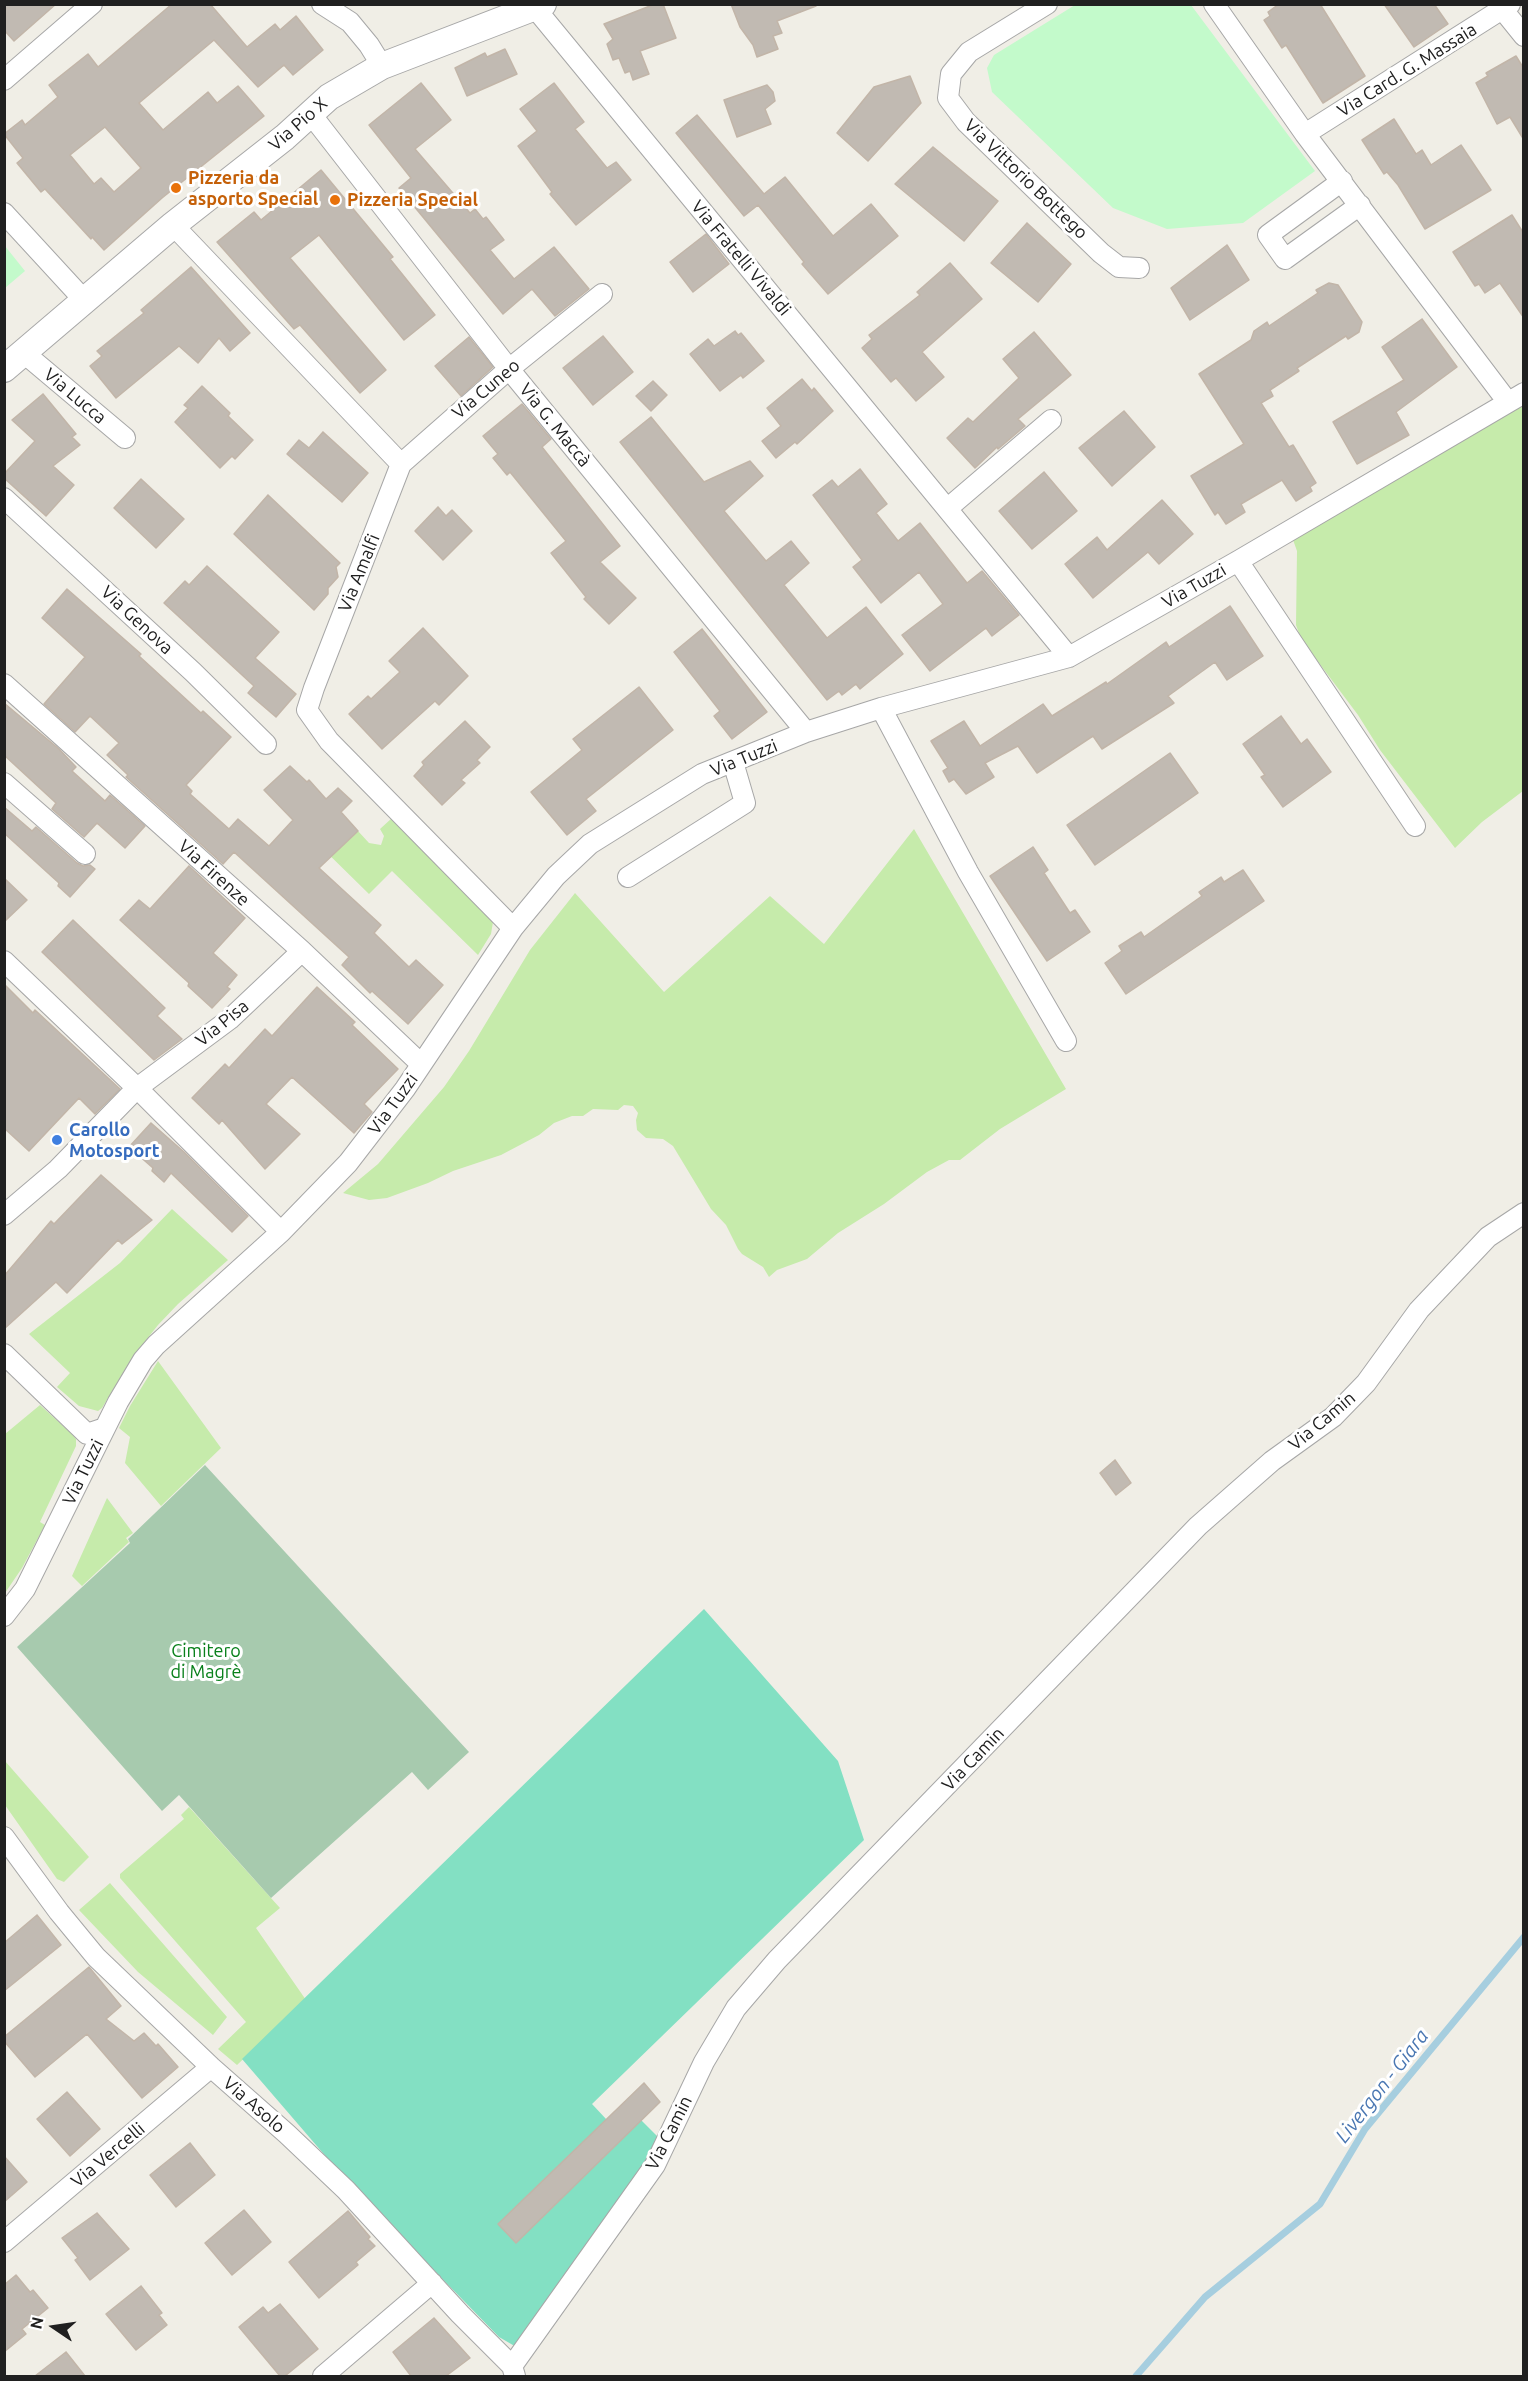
<!DOCTYPE html>
<html>
<head>
<meta charset="utf-8">
<style>
	body { margin:0 }
	#map { position:relative; width:1528px; height:2381px; overflow:hidden; background:#f0eee6; font-family:Ubuntu,sans-serif }
	canvas { display:block }
	.frame { position:absolute; inset:0; border:6px solid #202020; pointer-events:none }
	.north { position:absolute; left:24px; top:2297px; width:60px; height:60px; -webkit-text-stroke:4px #fff; paint-order:stroke; rotate:283deg; font-size:16px; font-weight:700; line-height:24px; text-align:center; color:#202020 }
	.north::after { content:''; display:block; margin:auto; width:21px; height:27px; background:#202020; clip-path:polygon(50% 0,100% 100%,50% 72%,0 100%) }
</style>
</head>
<body>
<div id="map">
<canvas width="1528" height="2381"></canvas>
<div class="frame"></div>
<div class="north">N</div>
</div>
<script>
const context = document.querySelector('canvas').getContext('2d');
context.lineJoin = 'round';
function fillPath(path, color) { context.fillStyle = color; context.fill(path, 'evenodd'); }
const toPath = rows => new Path2D(rows.map(r => 'M' + r).join(''));
function trace(path, color, width, dash) { context.strokeStyle = color; context.lineWidth = width; context.lineCap = dash ? 'butt' : 'round'; context.setLineDash(dash || []); context.stroke(path); }
function write(font, color, halo, rows, align = 'center') {
  context.font = font + ' Ubuntu,sans-serif'; context.lineWidth = 6; context.setLineDash([]); context.textBaseline = 'middle'; context.strokeStyle = halo; context.fillStyle = color; for (const [text, x, y, turn = 0] of rows) {
    context.save(); context.translate(x, y); context.rotate((+turn || 0) * Math.PI / 180); context.textAlign = isNaN(turn) ? turn : align; if (halo) context.strokeText(text, 0, 0); context.fillText(text, 0, 0); context.restore();
  }
}
const grass = toPath([
	[1523,400,1523,791,1482,822,1455,848,1380,750,1358,715,1301,639,1296,625,1297,551,1292,537],
	[392,818,493,922,491,934,478,955,392,871,369,894,314,840,343,845,358,831,369,843,381,845,384,836,380,829],
	[914,829,1066,1089,1000,1129,960,1160,949,1160,927,1172,884,1204,838,1233,807,1259,777,1270,769,1277,763,1267,742,1254,738,1249,726,1225,711,1209,673,1146,663,1139,646,1138,637,1130,636,1120,638,1113,633,1106,624,1105,618,1110,593,1109,583,1116,572,1116,554,1123,539,1135,501,1155,453,1171,428,1183,387,1198,369,1200,343,1193,378,1164,444,1087,469,1051,530,950,575,893,664,992,770,896,824,944],
	[172,1209,228,1260,178,1304,158,1325,132,1358,102,1408,98,1411,79,1406,57,1387,70,1373,29,1334,120,1263],
	[158,1361,221,1448,161,1506,125,1463,130,1437,119,1428,130,1406],
	[40,1405,72,1434,76,1439,76,1446,40,1522,45,1525,22,1568,5,1593,5,1434],
	[107,1498,133,1533,126,1538,129,1542,82,1586,72,1576],
	[5,1761,89,1857,64,1882,57,1879,5,1805],
	[189,1807,280,1908,256,1928,306,2000,237,2065,218,2049,246,2022,120,1878,120,1874,184,1819,181,1815],
	[110,1883,227,2017,213,2035,138,1972,79,1910]
]);
const cemetery = toPath([
	[205,1465,469,1752,428,1790,412,1772,271,1898,179,1795,162,1811,17,1647,130,1543,128,1539]
]);
const park = toPath([
	[1075,5,1191,5,1315,171,1243,223,1167,229,1113,208,992,92,987,68,994,55],
	[5,246,25,271,5,288,4,288]
]);
const pitch = toPath([
	[704,1609,838,1761,864,1840,592,2104,607,2120,644,2083,660,2102,641,2120,659,2138,657,2149,518,2348,499,2337,347,2181,242,2059]
]);
const stream = toPath([
	[1136,2376,1205,2297,1320,2204,1365,2129,1524,1937]
]);
const building = toPath([
	[4,4,56,4,14,41,4,30,4,4],
	[172,4,210,4,247,47,275,24,280,30,296,16,323,50,293,75,284,65,258,87,214,40,139,103,163,130,208,92,217,103,238,86,264,116,162,198,104,250,92,237,91,239,45,189,41,192,17,163,23,158,4,134,22,120,25,125,58,97,49,85,88,54,98,67,172,4],
	[105,127,141,168,114,192,101,178,94,184,70,155,105,127],
	[655,4,663,4,676,38,640,51,649,74,633,80,630,71,625,73,619,58,613,60,607,44,613,39,604,24,655,4],
	[731,4,816,4,816,6,777,21,782,33,773,36,778,49,757,57,753,45,740,27,731,4],
	[1279,4,1320,4,1365,76,1323,103,1286,45,1282,48,1264,20,1270,16,1268,12,1279,4],
	[1384,4,1434,4,1448,24,1414,47,1384,4],
	[505,49,517,74,467,96,455,68,485,53,487,57,505,49],
	[1516,56,1524,69,1524,140,1510,117,1497,124,1476,83,1488,76,1486,73,1516,56],
	[910,76,921,103,868,161,837,133,874,87,910,76],
	[421,83,451,120,415,149,470,213,475,209,483,219,486,217,504,240,490,250,514,279,554,247,589,289,555,316,532,289,503,314,399,188,411,178,369,125,421,83],
	[554,83,584,122,575,129,607,168,616,162,631,180,576,225,550,194,552,192,518,146,537,131,520,109,554,83],
	[767,85,773,92,775,101,765,109,771,124,737,137,724,100,767,85],
	[697,115,764,194,785,177,833,236,871,204,898,236,828,294,802,264,804,262,758,205,744,216,676,133,697,115],
	[1394,119,1416,154,1422,150,1431,165,1461,145,1491,190,1425,229,1398,185,1387,172,1384,174,1362,140,1394,119],
	[933,147,998,201,964,241,895,184,933,147],
	[321,170,393,257,390,259,435,315,404,340,319,235,290,258,386,370,360,393,300,325,294,329,217,242,254,212,261,220,321,170],
	[1512,215,1524,234,1524,318,1500,283,1485,293,1479,284,1475,286,1453,252,1512,215],
	[1027,223,1071,264,1038,302,991,263,1027,223],
	[706,234,729,264,693,292,670,262,706,234],
	[1227,245,1249,280,1190,320,1171,288,1227,245],
	[950,263,982,299,922,352,944,377,916,401,896,378,891,382,862,348,872,339,869,335,920,295,917,292,950,263],
	[191,267,250,333,230,351,219,338,198,363,179,346,116,398,90,366,102,356,97,351,144,313,141,310,191,267],
	[1329,283,1338,285,1362,322,1359,332,1348,339,1346,336,1297,368,1299,371,1270,390,1273,396,1261,403,1289,447,1293,445,1316,483,1310,487,1312,491,1296,501,1282,480,1241,504,1245,512,1226,524,1218,512,1215,515,1191,476,1244,444,1199,374,1251,340,1254,331,1267,322,1269,326,1318,293,1316,290,1329,283],
	[1422,319,1457,367,1396,412,1409,435,1357,464,1333,422,1404,380,1382,347,1422,319],
	[735,331,738,335,741,333,764,361,743,378,741,375,720,391,690,354,708,339,714,346,735,331],
	[1034,332,1071,375,1018,419,1025,426,998,449,997,447,975,468,947,438,968,418,973,422,1019,378,1003,359,1034,332],
	[603,336,633,372,593,405,563,368,603,336],
	[469,337,493,367,461,396,435,366,469,337],
	[802,379,812,391,814,388,833,411,797,444,795,442,776,458,762,441,781,426,767,408,802,379],
	[653,381,667,395,651,411,636,396,653,381],
	[202,386,230,413,228,416,253,440,235,459,232,456,220,468,175,422,188,408,184,405,202,386],
	[43,394,76,434,72,437,80,445,53,466,74,485,46,516,4,478,4,474,35,441,12,420,43,394],
	[522,404,551,439,542,447,620,546,600,562,636,598,609,624,584,599,586,597,551,553,566,541,510,472,507,475,493,458,498,454,483,436,522,404],
	[1124,411,1155,447,1112,486,1079,448,1124,411],
	[651,417,704,482,750,461,763,476,724,511,766,561,791,541,809,563,784,585,827,638,866,607,903,654,860,689,856,684,842,695,839,691,827,700,620,442,651,417],
	[323,432,368,473,342,502,287,454,299,440,309,448,323,432],
	[860,469,887,504,876,513,898,541,920,523,967,583,982,571,1019,615,992,636,986,628,930,671,902,635,943,604,919,572,881,603,853,567,862,560,813,495,832,480,838,487,860,469],
	[1044,472,1077,511,1032,549,999,511,1044,472],
	[141,479,184,519,156,548,114,508,141,479],
	[268,495,340,563,336,567,338,577,328,588,328,594,314,610,234,534,268,495],
	[1162,500,1193,534,1159,564,1148,552,1093,598,1065,564,1097,537,1107,550,1162,500],
	[438,507,446,516,452,510,472,531,443,560,415,531,438,507],
	[207,566,279,632,255,658,296,694,276,717,248,693,254,686,164,603,185,581,189,585,207,566],
	[67,589,141,654,139,656,201,713,203,711,231,737,186,785,192,791,190,794,229,829,238,819,269,846,293,820,264,790,290,766,307,782,309,780,326,799,338,788,352,801,341,812,358,831,319,868,381,925,374,933,409,967,416,960,443,985,408,1024,372,991,370,993,342,965,349,957,234,852,223,864,126,777,128,775,107,755,119,743,90,716,75,732,44,704,85,657,42,618,67,589],
	[1230,606,1263,656,1227,680,1215,662,1168,696,1174,703,1102,749,1093,736,1037,773,1018,746,985,763,994,777,966,794,954,779,949,782,943,771,948,768,931,741,964,721,980,746,1043,704,1052,716,1106,682,1107,684,1166,642,1169,647,1230,606],
	[423,628,468,676,439,705,435,701,382,749,349,714,368,696,371,699,400,672,389,661,423,628],
	[702,629,767,712,732,739,714,716,720,711,674,652,702,629],
	[639,687,673,730,586,799,596,811,567,835,531,792,582,750,573,739,639,687],
	[4,703,59,749,76,767,72,771,105,801,110,795,145,826,125,848,97,823,84,837,52,809,56,803,4,755,4,703],
	[1281,716,1301,744,1307,739,1331,772,1283,807,1261,777,1265,775,1243,744,1281,716],
	[465,721,490,747,477,760,480,763,461,780,465,783,442,805,414,776,424,765,422,762,465,721],
	[1170,753,1198,793,1095,865,1067,825,1170,753],
	[4,807,32,831,36,827,77,863,83,866,90,865,95,869,70,897,58,886,59,883,4,833,4,807],
	[1033,847,1048,870,1044,873,1070,913,1075,910,1090,932,1047,961,990,876,1033,847],
	[189,866,245,918,213,953,237,975,227,987,230,989,212,1008,188,986,189,983,120,920,139,900,150,909,189,866],
	[1243,870,1264,901,1126,994,1105,963,1122,951,1119,946,1141,932,1144,937,1202,896,1199,892,1221,877,1224,882,1243,870],
	[4,878,27,900,4,922,4,878],
	[73,920,165,1008,157,1016,182,1039,154,1060,42,952,73,920],
	[4,984,33,1013,35,1010,120,1089,95,1114,79,1098,29,1151,4,1128,4,984],
	[317,987,355,1022,352,1025,398,1069,364,1104,372,1112,354,1133,292,1077,266,1104,300,1134,265,1169,222,1120,219,1124,192,1098,225,1064,229,1068,265,1029,272,1036,317,987],
	[151,1123,184,1152,248,1216,232,1232,171,1173,164,1182,152,1171,153,1168,129,1147,151,1123],
	[101,1175,152,1220,122,1244,118,1240,67,1293,56,1282,4,1329,4,1276,51,1221,54,1224,101,1175],
	[1115,1460,1131,1483,1116,1495,1100,1473,1115,1460],
	[37,1915,61,1945,4,1991,4,1943,37,1915],
	[89,1967,121,2006,106,2019,134,2041,144,2033,156,2046,158,2044,178,2067,142,2098,87,2034,35,2077,4,2041,4,2037,89,1967],
	[644,2083,660,2102,516,2243,498,2224,644,2083],
	[67,2092,100,2129,70,2156,37,2119,67,2092],
	[190,2143,215,2175,176,2207,150,2175,190,2143],
	[4,2156,27,2182,4,2202,4,2156],
	[244,2210,271,2242,232,2275,205,2243,244,2210],
	[348,2211,370,2237,368,2239,375,2246,356,2262,358,2265,319,2298,289,2262,348,2211],
	[97,2213,129,2249,90,2280,75,2260,78,2258,62,2238,97,2213],
	[16,2275,30,2292,33,2290,48,2308,22,2329,26,2334,4,2352,4,2285,16,2275],
	[141,2286,162,2313,159,2315,167,2325,136,2350,106,2314,141,2286],
	[280,2304,318,2349,285,2376,280,2376,239,2327,263,2307,268,2313,280,2304],
	[434,2318,470,2358,446,2376,411,2376,393,2352,434,2318],
	[66,2352,85,2376,35,2376,66,2352]
]);
const minor = toPath([
	[322,4,350,22,369,45,382,66],
	[1047,4,969,52,951,74,948,98,966,122,1101,253,1119,267,1139,268],
	[1214,4,1305,134,1507,401],
	[535,8,1069,657],
	[1503,10,1524,36],
	[4,80,92,4],
	[310,113,509,369,806,732],
	[1305,134,1510,4],
	[1342,181,1268,235,1285,259,1360,205],
	[4,213,84,300],
	[173,225,401,464,314,688,307,710,329,741,513,928],
	[24,353,125,438],
	[401,464,509,369,602,294],
	[4,498,193,672,266,744],
	[948,508,1051,420],
	[1238,561,1415,826],
	[4,684,302,951,421,1064],
	[881,708,968,872,1066,1041],
	[4,783,85,854],
	[628,877,745,803,733,762],
	[4,961,137,1088,281,1232],
	[4,1215,58,1169,137,1088,230,1019,302,951],
	[4,1354,87,1434,105,1428],
	[4,1616,25,1589,118,1402,143,1360,156,1345,281,1232,348,1163,405,1089,513,928,556,876,590,844,702,774,806,732,881,708,1069,657,1238,561,1524,393],
	[4,1837,59,1912,96,1957,211,2067,287,2134,346,2190,460,2314,512,2366],
	[4,2242,211,2067],
	[323,2376,432,2283],
	[515,2376,512,2366,655,2165,704,2062,736,2008,777,1960,1198,1526,1272,1461,1333,1417,1366,1383,1419,1310,1488,1237,1524,1213]
]);
const tertiary = toPath([
	[4,369,173,225,285,137,329,97,382,66,543,4]
]);
const markers = [
	[176,188,6,"#e8710a"],
	[335,200,6,"#e8710a"],
	[57,1140,6,"#3f7fe0"]
];
const streetNames = [
	["Via Card. G. Massaia",1407,70,-32],
	["Via Pio X",298,124,-41],
	["Via Vittorio Bottego",1026,179,44],
	["Via Fratelli Vivaldi",741,258,50],
	["Via Cuneo",486,389,-40],
	["Via Lucca",75,396,40],
	["Via G. Maccà",555,425,51],
	["Via Amalfi",359,573,-68],
	["Via Tuzzi",1194,586,-30],
	["Via Genova",137,620,43],
	["Via Tuzzi",744,758,-22],
	["Via Firenze",214,873,42],
	["Via Pisa",222,1023,-39],
	["Via Tuzzi",393,1104,-54],
	["Via Camin",1322,1421,-40],
	["Via Tuzzi",83,1472,-64],
	["Via Camin",973,1759,-46],
	["Via Asolo",254,2105,41],
	["Via Camin",669,2133,-63],
	["Via Vercelli",108,2155,-40]
];
const foodNames = [
	["Pizzeria da",188,178],
	["asporto Special",188,199],
	["Pizzeria Special",347,200]
];
const shopNames = [
	["Carollo",69,1130],
	["Motosport",69,1151]
];
const parkNames = [
	["Cimitero",206,1651],
	["di Magrè",206,1672]
];
const waterNames = [
	["Livergon - Giara",1382,2086,-52]
];
fillPath(grass, '#c6ebab');
fillPath(cemetery, '#a7caae');
fillPath(park, '#c3facb');
fillPath(pitch, '#83e0c3');
trace(stream, '#a6cedf', 7);
fillPath(building, '#c1bab2');
trace(building, '#c2b5a8', 1.5);
trace(minor, '#a7a7a7', 22);
trace(tertiary, '#a7a7a7', 28);
trace(minor, '#fff', 20);
trace(tertiary, '#fff', 26);
for (const [x, y, r, color] of markers) { const dot = new Path2D(); dot.arc(x, y, r, 0, 2 * Math.PI); context.fillStyle = color; context.fill(dot); trace(dot, '#fff', 2); }
write('18px', '#202020', '#fff', streetNames);
write('bold 18px', '#c56008', '#fff', foodNames, 'left');
write('bold 18px', '#366cbe', '#fff', shopNames, 'left');
write('18px', '#0a811c', '#fff', parkNames);
write('italic 20px', '#4a77b2', '#fff', waterNames);
</script>
</body>
</html>
